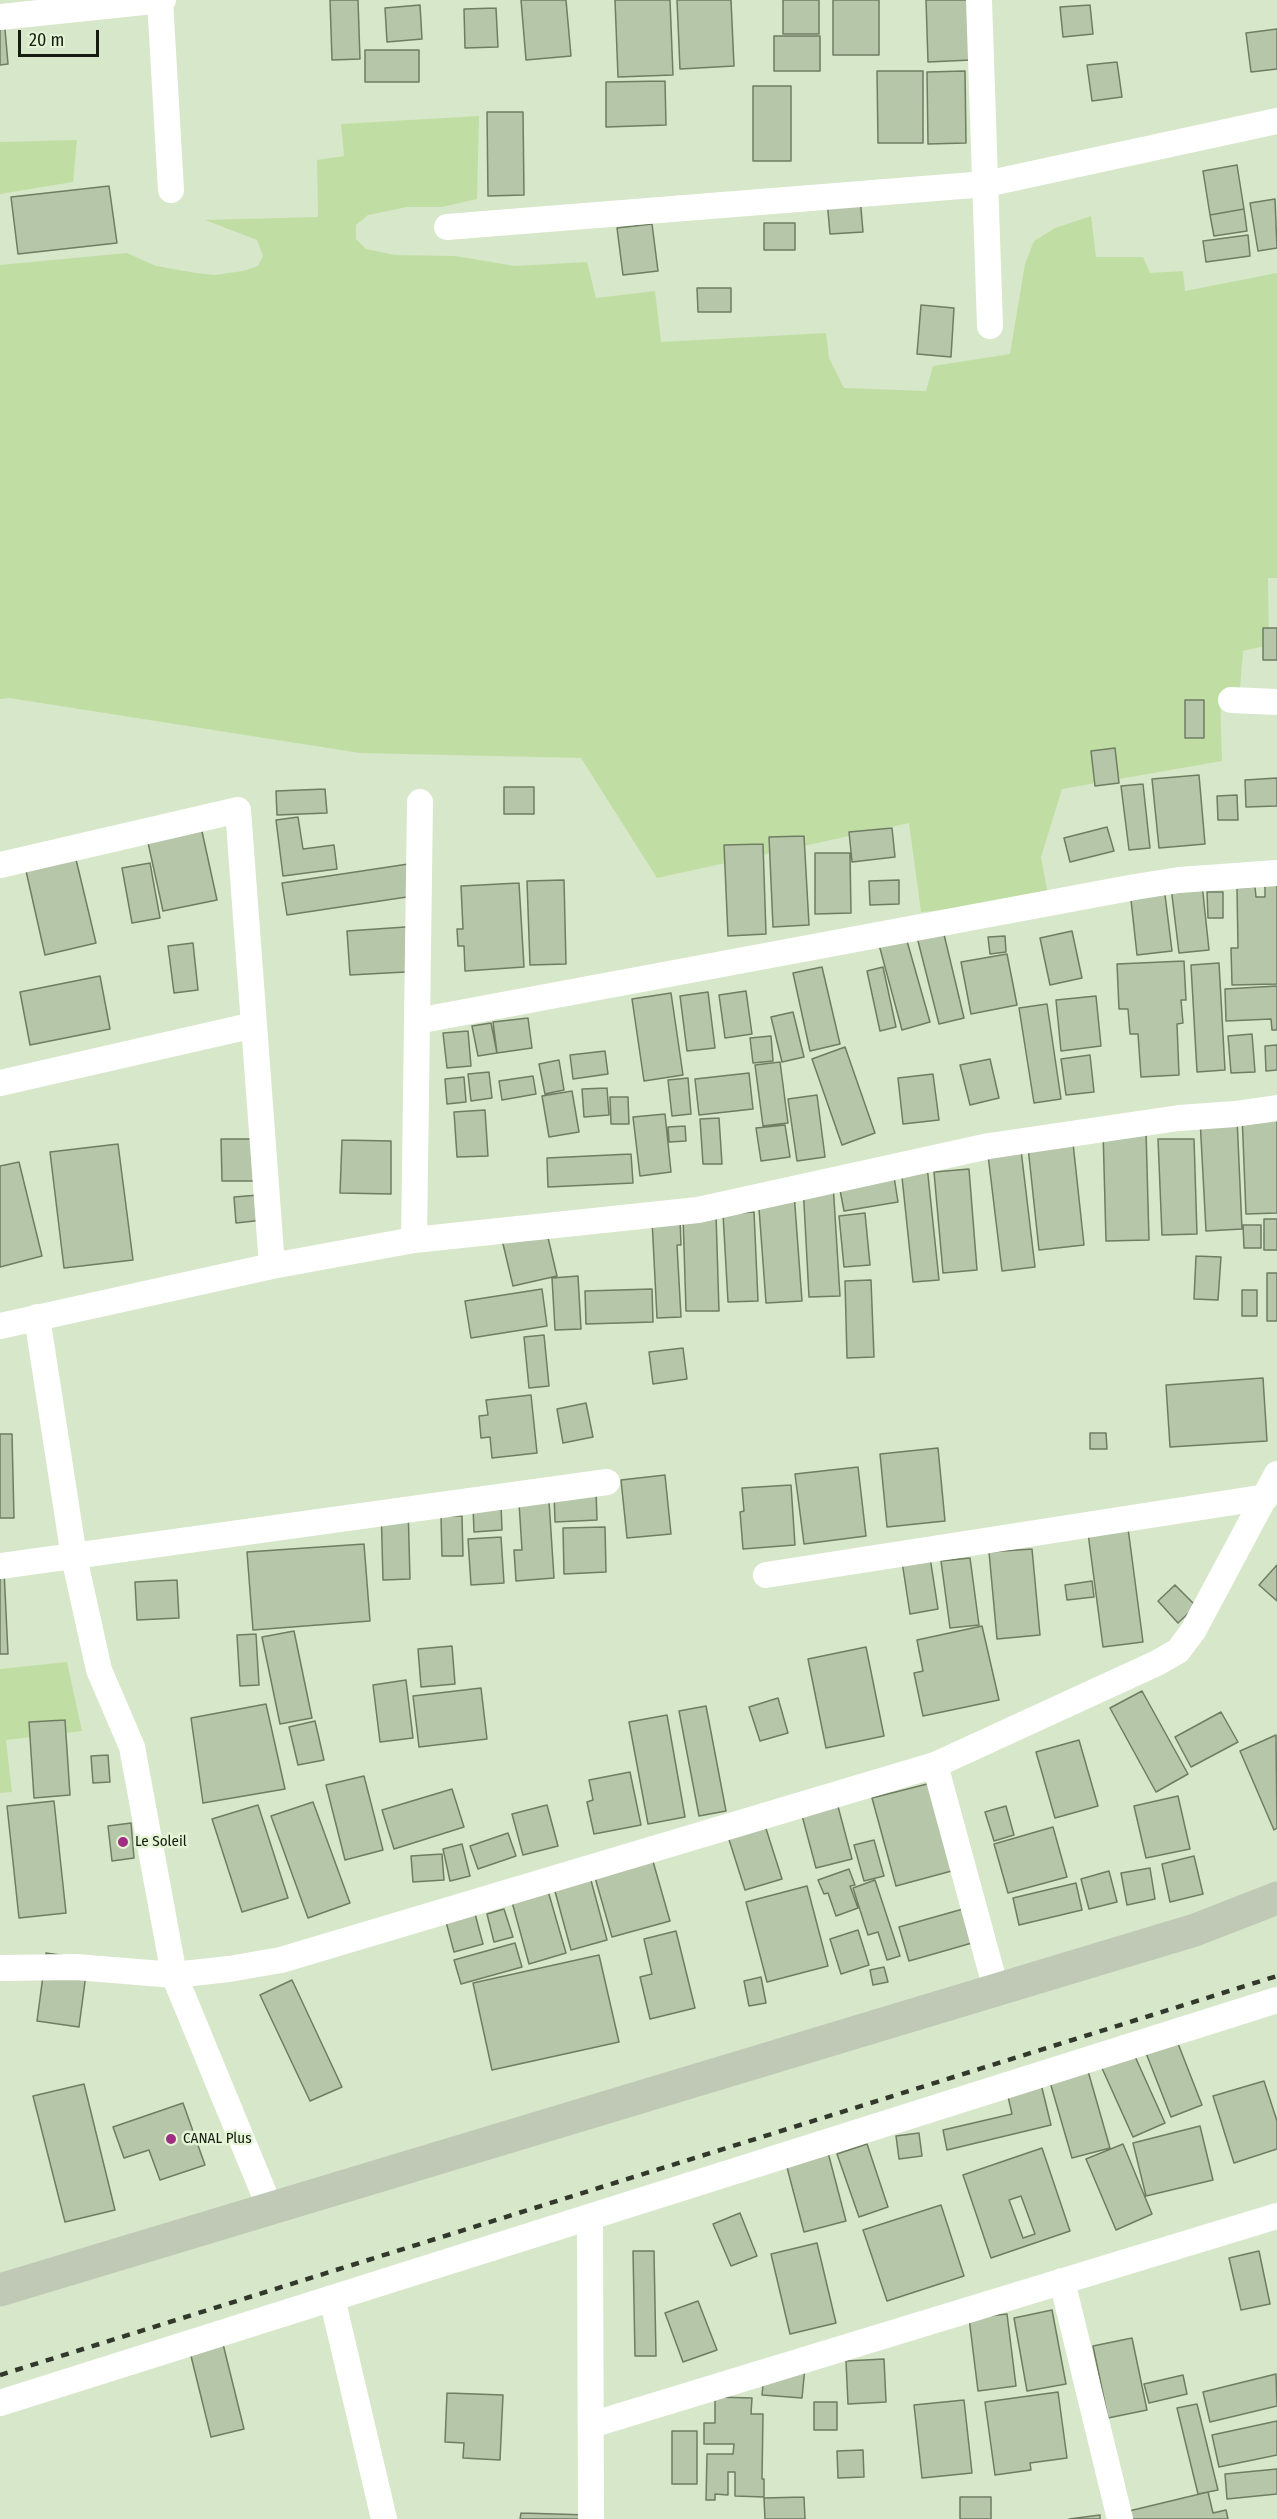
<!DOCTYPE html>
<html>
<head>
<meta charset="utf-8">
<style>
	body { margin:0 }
	#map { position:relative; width:1277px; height:2519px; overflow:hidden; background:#d7e7c9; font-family:"Fira Sans Condensed",sans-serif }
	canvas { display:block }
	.scale { position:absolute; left:18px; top:30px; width:81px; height:27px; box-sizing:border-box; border:3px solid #171c12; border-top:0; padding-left:8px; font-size:18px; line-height:21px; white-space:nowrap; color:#171c12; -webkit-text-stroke:4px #e4f5d6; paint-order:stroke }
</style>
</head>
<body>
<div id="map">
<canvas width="1277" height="2519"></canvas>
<div class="scale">20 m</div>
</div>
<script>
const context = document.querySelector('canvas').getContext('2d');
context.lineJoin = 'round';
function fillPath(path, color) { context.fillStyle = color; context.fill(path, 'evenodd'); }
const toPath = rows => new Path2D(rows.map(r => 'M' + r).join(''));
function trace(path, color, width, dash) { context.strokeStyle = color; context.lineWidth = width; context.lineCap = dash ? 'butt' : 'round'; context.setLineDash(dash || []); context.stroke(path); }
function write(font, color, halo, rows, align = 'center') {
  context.font = font + ' "Fira Sans Condensed",sans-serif'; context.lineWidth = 5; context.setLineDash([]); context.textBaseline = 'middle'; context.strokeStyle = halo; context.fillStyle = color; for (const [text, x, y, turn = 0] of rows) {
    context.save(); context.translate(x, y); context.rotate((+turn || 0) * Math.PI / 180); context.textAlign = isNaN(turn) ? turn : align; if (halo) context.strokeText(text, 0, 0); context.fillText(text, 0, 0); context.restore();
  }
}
const green = toPath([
	[479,116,477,199,442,207,407,207,368,215,356,225,356,239,366,249,395,255,455,256,515,266,587,262,596,298,655,291,661,342,826,333,829,358,844,388,926,391,933,366,1010,354,1025,264,1034,241,1055,228,1091,216,1096,257,1143,257,1150,273,1183,271,1185,291,1277,273,1277,578,1268,578,1269,645,1243,651,1240,689,1220,694,1222,761,1062,789,1041,857,1049,900,921,912,909,823,657,878,581,758,360,753,9,698,0,699,0,265,127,253,156,266,196,273,215,275,243,271,258,266,263,256,257,240,205,220,318,217,317,160,344,156,341,124],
	[77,140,73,182,0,194,0,142],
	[67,1662,82,1731,6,1740,12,1792,0,1793,0,1669]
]);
const building = toPath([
	[330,0,358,0,360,59,332,60,330,0],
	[521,0,566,0,571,56,526,60,521,0],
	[615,0,670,0,673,75,618,77,615,0],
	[677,0,731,0,734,66,680,69,677,0],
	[783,0,819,0,819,34,783,34,783,0],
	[833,0,879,0,879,55,833,55,833,0],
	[926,0,969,0,971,60,928,62,926,0],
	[420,5,422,39,387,42,385,8,420,5],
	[1090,5,1093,34,1063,37,1060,7,1090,5],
	[0,6,3,6,8,64,0,65,0,6],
	[496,8,498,47,465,48,464,9,496,8],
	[1277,29,1277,69,1251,72,1246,33,1277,29],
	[774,36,820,36,820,71,774,71,774,36],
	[365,50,419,50,419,82,365,82,365,50],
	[1117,62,1122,97,1092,101,1087,65,1117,62],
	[877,71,923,71,923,143,878,143,877,71],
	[965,71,966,143,928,144,927,72,965,71],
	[665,81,666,125,606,127,606,82,665,81],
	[753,86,791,86,791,161,753,161,753,86],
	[487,112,523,112,524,195,488,196,487,112],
	[1237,165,1244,209,1210,215,1203,171,1237,165],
	[109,186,117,243,18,254,11,197,109,186],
	[860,197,863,232,830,234,827,200,860,197],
	[1275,199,1277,248,1258,251,1250,203,1275,199],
	[1244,209,1247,231,1214,236,1210,215,1244,209],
	[764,223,795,223,795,250,764,250,764,223],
	[652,224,658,271,623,275,617,228,652,224],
	[1248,235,1250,256,1206,262,1203,241,1248,235],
	[697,288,731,288,731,312,698,312,697,288],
	[921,305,954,308,951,357,917,354,921,305],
	[1263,628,1277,628,1277,660,1263,660,1263,628],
	[1185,700,1204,700,1204,738,1185,738,1185,700],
	[1115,748,1119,783,1095,786,1091,751,1115,748],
	[1199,775,1205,844,1159,848,1152,779,1199,775],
	[1277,778,1277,806,1246,807,1245,780,1277,778],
	[1143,784,1150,848,1129,850,1121,786,1143,784],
	[504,787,534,787,534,814,504,814,504,787],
	[325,789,327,813,277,815,276,791,325,789],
	[1237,795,1238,820,1218,820,1217,796,1237,795],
	[298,817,303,849,334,845,337,869,283,876,276,820,298,817],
	[201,827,217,900,163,911,147,838,201,827],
	[1107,827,1114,851,1070,862,1064,838,1107,827],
	[892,828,895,857,852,862,849,832,892,828],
	[804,836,809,925,773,927,769,837,804,836],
	[763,844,766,934,728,936,724,845,763,844],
	[74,851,96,943,45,955,24,862,74,851],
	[815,853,850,853,851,913,815,914,815,853],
	[150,863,160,918,132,923,122,868,150,863],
	[415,863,420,895,287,915,282,883,415,863],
	[564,880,566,964,530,965,527,881,564,880],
	[899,880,899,904,870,905,869,881,899,880],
	[1265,880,1277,880,1277,984,1232,985,1231,948,1238,948,1237,888,1255,887,1256,897,1265,897,1265,880],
	[519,883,524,967,465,971,464,946,458,946,457,929,463,929,461,886,519,883],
	[1202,884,1209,950,1179,953,1171,887,1202,884],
	[1164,887,1172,951,1137,955,1130,891,1164,887],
	[1207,892,1223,892,1223,918,1208,918,1207,892],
	[420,926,424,971,350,975,347,931,420,926],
	[942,926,964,1018,939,1024,916,933,942,926],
	[1072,931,1082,978,1050,985,1040,938,1072,931],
	[905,934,930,1022,902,1030,878,941,905,934],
	[1005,936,1006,952,990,954,988,937,1005,936],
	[193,943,198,990,174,993,168,946,193,943],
	[1007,954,1017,1005,971,1014,961,962,1007,954],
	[1184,961,1186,1000,1181,1000,1183,1023,1177,1024,1179,1075,1141,1077,1138,1034,1130,1034,1128,1009,1119,1009,1117,964,1184,961],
	[1219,963,1225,1070,1197,1072,1191,965,1219,963],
	[822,967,840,1044,810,1051,793,973,822,967],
	[883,967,896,1027,880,1031,867,971,883,967],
	[100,976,110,1029,30,1045,20,992,100,976],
	[1277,986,1277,1030,1272,1030,1271,1019,1226,1021,1225,989,1277,986],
	[746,991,752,1034,725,1038,719,995,746,991],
	[708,992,715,1048,687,1051,680,996,708,992],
	[671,993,683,1075,644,1081,632,999,671,993],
	[1096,996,1101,1046,1061,1051,1056,1000,1096,996],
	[1047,1004,1061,1099,1034,1103,1019,1008,1047,1004],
	[793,1012,804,1057,782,1062,771,1017,793,1012],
	[528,1018,532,1048,497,1053,493,1022,528,1018],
	[491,1023,497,1053,478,1056,472,1026,491,1023],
	[468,1031,471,1066,447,1068,443,1033,468,1031],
	[1252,1034,1255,1072,1231,1073,1228,1036,1252,1034],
	[771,1036,773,1061,753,1063,750,1038,771,1036],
	[1277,1045,1277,1070,1266,1071,1265,1046,1277,1045],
	[845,1047,875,1133,842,1145,812,1059,845,1047],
	[605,1051,608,1074,573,1079,570,1055,605,1051],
	[1090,1055,1094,1092,1066,1095,1061,1059,1090,1055],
	[990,1059,999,1098,970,1105,960,1065,990,1059],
	[559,1060,564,1090,545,1094,539,1064,559,1060],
	[780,1062,788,1123,763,1126,755,1065,780,1062],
	[489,1072,492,1098,471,1101,468,1074,489,1072],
	[749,1073,753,1109,699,1115,695,1079,749,1073],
	[933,1074,939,1120,903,1124,898,1078,933,1074],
	[533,1076,536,1094,502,1100,499,1081,533,1076],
	[464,1077,466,1102,447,1104,445,1079,464,1077],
	[688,1078,691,1114,672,1116,668,1080,688,1078],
	[607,1088,609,1115,584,1117,582,1089,607,1088],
	[572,1091,579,1132,549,1137,542,1096,572,1091],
	[817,1095,825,1157,797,1161,788,1099,817,1095],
	[610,1097,628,1097,629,1124,611,1124,610,1097],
	[485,1110,488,1156,457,1157,454,1112,485,1110],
	[1277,1113,1277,1213,1246,1214,1242,1114,1277,1113],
	[665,1114,671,1172,640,1176,633,1117,665,1114],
	[719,1118,722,1164,703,1164,700,1119,719,1118],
	[1237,1118,1242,1229,1206,1231,1200,1119,1237,1118],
	[785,1125,790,1157,761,1161,756,1128,785,1125],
	[685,1126,686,1141,669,1142,668,1127,685,1126],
	[1103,1130,1146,1130,1149,1240,1106,1241,1103,1130],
	[221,1139,261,1139,262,1181,222,1181,221,1139],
	[1158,1139,1194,1139,1197,1234,1162,1235,1158,1139],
	[342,1140,391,1141,391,1194,340,1193,342,1140],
	[1073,1143,1084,1245,1039,1250,1028,1147,1073,1143],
	[118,1144,133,1260,64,1268,50,1152,118,1144],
	[1021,1150,1035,1267,1002,1271,988,1155,1021,1150],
	[631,1154,633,1183,548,1187,547,1158,631,1154],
	[926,1156,939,1280,913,1282,900,1158,926,1156],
	[19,1162,42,1256,0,1267,0,1166,19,1162],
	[892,1164,898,1202,844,1211,837,1174,892,1164],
	[969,1169,977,1270,943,1273,934,1172,969,1169],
	[833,1183,840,1296,809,1297,803,1185,833,1183],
	[794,1193,802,1301,766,1303,758,1195,794,1193],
	[271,1194,273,1219,236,1223,234,1197,271,1194],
	[754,1212,758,1301,728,1302,723,1214,754,1212],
	[865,1213,870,1265,844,1267,839,1216,865,1213],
	[716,1214,719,1311,686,1311,683,1215,716,1214],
	[543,1216,557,1276,513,1286,499,1227,543,1216],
	[680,1218,681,1245,677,1245,681,1317,657,1318,652,1220,680,1218],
	[1264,1219,1277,1219,1277,1250,1264,1250,1264,1219],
	[1243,1225,1261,1225,1261,1248,1244,1248,1243,1225],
	[1196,1256,1221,1257,1218,1300,1194,1299,1196,1256],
	[1267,1273,1277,1273,1277,1321,1267,1321,1267,1273],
	[578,1276,581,1329,555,1330,552,1278,578,1276],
	[871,1280,874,1357,847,1358,845,1281,871,1280],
	[542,1289,547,1326,471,1338,465,1301,542,1289],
	[652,1289,653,1322,586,1324,585,1291,652,1289],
	[1242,1290,1257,1290,1257,1316,1242,1316,1242,1290],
	[544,1335,549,1386,529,1388,524,1337,544,1335],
	[683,1348,687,1379,653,1384,649,1352,683,1348],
	[1263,1378,1267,1441,1170,1447,1166,1385,1263,1378],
	[531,1395,537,1453,492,1458,490,1437,481,1438,479,1416,488,1415,486,1400,531,1395],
	[586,1403,593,1437,563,1443,557,1409,586,1403],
	[1090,1433,1106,1433,1107,1449,1090,1449,1090,1433],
	[0,1434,12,1434,14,1518,0,1518,0,1434],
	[938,1448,945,1521,887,1527,880,1454,938,1448],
	[858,1467,866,1536,804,1544,795,1474,858,1467],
	[665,1475,671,1534,627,1538,621,1480,665,1475],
	[791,1485,795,1545,743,1549,740,1512,744,1511,742,1488,791,1485],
	[596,1489,597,1520,555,1522,554,1491,596,1489],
	[549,1501,554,1578,516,1581,514,1550,522,1550,519,1503,549,1501],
	[408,1505,410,1579,383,1580,381,1506,408,1505],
	[501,1505,502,1530,474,1532,473,1506,501,1505],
	[441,1516,462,1516,463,1556,442,1556,441,1516],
	[605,1527,606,1572,564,1574,563,1528,605,1527],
	[1128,1528,1143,1642,1103,1647,1088,1533,1128,1528],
	[501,1537,504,1583,471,1585,468,1539,501,1537],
	[364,1544,370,1621,253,1630,247,1552,364,1544],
	[1032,1549,1040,1635,997,1639,989,1552,1032,1549],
	[929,1551,938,1609,910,1614,901,1555,929,1551],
	[970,1558,979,1625,950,1628,941,1561,970,1558],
	[1277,1565,1277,1601,1259,1585,1277,1565],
	[0,1570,4,1570,8,1654,0,1654,0,1570],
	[177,1580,179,1618,137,1620,135,1582,177,1580],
	[1092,1581,1094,1597,1067,1600,1065,1585,1092,1581],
	[1175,1585,1196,1606,1178,1623,1158,1601,1175,1585],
	[982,1626,999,1700,923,1716,914,1673,923,1671,917,1640,982,1626],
	[294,1631,312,1718,280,1724,262,1637,294,1631],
	[256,1634,259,1685,240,1686,237,1635,256,1634],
	[452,1646,455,1684,421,1687,418,1649,452,1646],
	[866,1647,884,1736,826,1748,808,1659,866,1647],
	[406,1680,413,1738,380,1742,373,1685,406,1680],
	[481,1688,487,1739,419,1747,413,1696,481,1688],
	[1142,1691,1188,1774,1156,1792,1110,1708,1142,1691],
	[778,1698,788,1733,760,1741,749,1707,778,1698],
	[266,1704,285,1789,203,1803,191,1718,266,1704],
	[706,1706,726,1811,699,1816,679,1711,706,1706],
	[1221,1712,1238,1742,1191,1767,1175,1737,1221,1712],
	[667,1715,685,1817,648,1824,629,1722,667,1715],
	[65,1720,70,1795,34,1798,29,1722,65,1720],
	[315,1721,324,1760,298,1765,289,1727,315,1721],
	[1276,1735,1277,1828,1274,1830,1240,1751,1276,1735],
	[1079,1740,1098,1806,1055,1818,1036,1752,1079,1740],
	[108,1755,110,1782,93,1783,91,1756,108,1755],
	[630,1772,641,1825,594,1834,587,1802,593,1800,589,1780,630,1772],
	[364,1776,383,1850,345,1860,326,1785,364,1776],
	[935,1782,959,1869,896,1886,872,1798,935,1782],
	[452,1789,464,1827,394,1849,382,1810,452,1789],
	[1178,1796,1190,1849,1146,1858,1134,1806,1178,1796],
	[836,1799,852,1859,816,1868,800,1808,836,1799],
	[54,1801,66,1913,19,1918,7,1806,54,1801],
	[313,1802,350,1903,308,1918,271,1816,313,1802],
	[258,1805,288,1898,242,1912,212,1819,258,1805],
	[547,1805,558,1846,523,1855,512,1814,547,1805],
	[1006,1806,1014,1835,994,1841,985,1812,1006,1806],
	[762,1816,782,1879,745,1890,725,1827,762,1816],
	[131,1823,134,1858,112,1861,108,1826,131,1823],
	[1053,1827,1067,1877,1008,1893,994,1844,1053,1827],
	[508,1833,516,1856,478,1869,470,1846,508,1833],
	[874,1840,884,1876,864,1881,854,1845,874,1840],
	[462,1844,470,1876,450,1881,443,1849,462,1844],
	[442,1854,444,1880,413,1882,411,1856,442,1854],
	[1194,1856,1203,1894,1170,1902,1162,1864,1194,1856],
	[652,1858,670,1921,612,1937,594,1874,652,1858],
	[1150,1868,1155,1899,1127,1905,1121,1873,1150,1868],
	[849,1869,855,1885,850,1886,858,1908,836,1916,828,1893,824,1894,818,1880,849,1869],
	[1109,1871,1117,1902,1089,1909,1081,1879,1109,1871],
	[589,1873,607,1940,571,1950,553,1884,589,1873],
	[875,1880,900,1956,887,1960,878,1932,868,1935,853,1888,875,1880],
	[1076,1883,1082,1910,1019,1925,1013,1898,1076,1883],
	[807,1886,828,1966,767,1982,746,1902,807,1886],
	[548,1891,566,1953,529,1964,512,1902,548,1891],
	[504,1909,513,1937,494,1942,487,1914,504,1909],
	[963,1909,972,1943,909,1961,899,1927,963,1909],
	[474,1910,483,1944,454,1952,445,1918,474,1910],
	[858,1930,869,1965,841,1974,830,1939,858,1930],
	[676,1931,695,2008,650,2019,640,1977,652,1974,644,1939,676,1931],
	[515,1943,522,1967,461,1984,454,1960,515,1943],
	[46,1953,88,1959,79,2027,37,2021,46,1953],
	[599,1955,619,2042,492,2070,473,1983,599,1955],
	[884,1967,888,1982,873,1985,870,1970,884,1967],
	[761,1977,766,2003,749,2006,744,1981,761,1977],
	[292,1980,342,2087,310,2101,260,1995,292,1980],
	[1177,2041,1202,2105,1171,2117,1146,2053,1177,2041],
	[1133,2052,1165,2123,1133,2137,1101,2066,1133,2052],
	[1088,2071,1110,2148,1072,2158,1050,2082,1088,2071],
	[1264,2081,1277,2121,1277,2149,1234,2163,1213,2096,1264,2081],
	[84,2084,115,2210,65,2222,33,2096,84,2084],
	[1041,2084,1051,2125,947,2150,943,2130,1012,2114,1007,2092,1041,2084],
	[183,2103,205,2165,160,2180,149,2150,124,2158,113,2127,183,2103],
	[1200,2126,1213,2180,1146,2196,1133,2143,1200,2126],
	[919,2133,922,2156,899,2159,896,2136,919,2133],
	[867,2144,888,2207,859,2217,837,2154,867,2144],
	[1123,2144,1152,2214,1116,2230,1086,2159,1123,2144],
	[826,2145,846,2221,804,2232,784,2156,826,2145],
	[1042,2148,1070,2231,991,2258,963,2175,1042,2148],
	[1021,2196,1035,2234,1023,2238,1009,2200,1021,2196],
	[941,2205,964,2276,887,2301,863,2230,941,2205],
	[740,2213,757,2256,731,2266,713,2224,740,2213],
	[817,2243,836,2323,790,2334,771,2254,817,2243],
	[633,2251,654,2251,656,2356,635,2356,633,2251],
	[1259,2251,1270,2304,1241,2310,1229,2258,1259,2251],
	[698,2301,717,2350,683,2362,665,2313,698,2301],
	[1052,2310,1066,2384,1027,2391,1014,2318,1052,2310],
	[1007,2314,1016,2386,978,2391,969,2318,1007,2314],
	[1132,2338,1147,2410,1108,2418,1093,2346,1132,2338],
	[223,2344,244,2429,211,2437,190,2352,223,2344],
	[884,2359,886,2402,848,2404,846,2361,884,2359],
	[765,2364,805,2367,802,2398,762,2395,765,2364],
	[1276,2374,1277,2406,1210,2422,1203,2392,1276,2374],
	[1183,2375,1187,2394,1149,2403,1144,2384,1183,2375],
	[1058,2392,1067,2458,1030,2463,1031,2470,995,2475,985,2402,1058,2392],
	[447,2393,503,2395,500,2460,463,2458,464,2443,445,2442,447,2393],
	[715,2397,752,2398,751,2414,763,2414,762,2479,764,2479,764,2497,735,2496,735,2472,728,2472,728,2495,715,2494,715,2500,706,2500,707,2454,733,2454,734,2444,704,2444,704,2423,715,2423,715,2397],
	[964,2400,972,2473,922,2478,914,2405,964,2400],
	[814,2402,837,2402,837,2430,814,2430,814,2402],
	[1197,2404,1218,2490,1198,2494,1177,2408,1197,2404],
	[1277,2421,1277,2455,1219,2467,1212,2435,1277,2421],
	[672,2431,697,2431,697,2484,672,2484,672,2431],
	[863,2450,864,2477,838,2478,837,2451,863,2450],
	[1277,2469,1277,2494,1227,2499,1225,2474,1277,2469],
	[1208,2492,1213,2513,1226,2510,1228,2519,1131,2519,1129,2511,1208,2492],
	[804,2497,805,2519,765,2519,764,2498,804,2497],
	[960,2497,991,2497,991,2519,960,2519,960,2497],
	[521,2513,589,2515,588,2519,520,2519,521,2513],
	[1100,2515,1100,2519,1069,2519,1100,2515]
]);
const street = toPath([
	[160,0,171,190],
	[979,0,990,326],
	[0,17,163,0],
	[447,227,986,184,1277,121],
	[1231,700,1277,702],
	[0,865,238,810,272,1266],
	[417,1021,1135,887,1179,880,1277,873],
	[0,1083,254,1025],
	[414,1240,420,802],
	[37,1317,74,1557,99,1670,132,1747,174,1975,270,2208],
	[0,1326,272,1266,414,1240,698,1210,989,1146,1179,1118,1235,1114,1277,1108],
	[0,1566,607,1482],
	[766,1575,1266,1497],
	[935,1765,996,1989],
	[0,1968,76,1967,174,1975,229,1969,281,1960,935,1765,1157,1663,1178,1651,1193,1631,1277,1474],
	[590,2217,591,2519],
	[1062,2281,1120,2519],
	[332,2298,384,2519],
	[0,2403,1277,2000],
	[591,2425,1277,2216]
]);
const secondary = toPath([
	[0,2290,1195,1930,1277,1898]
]);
const rail = toPath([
	[0,2375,1277,1976]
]);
const markers = [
	[123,1842,6,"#a22b83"],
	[171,2139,6,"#a22b83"]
];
const poiNames = [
	["Le Soleil",135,1842],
	["CANAL Plus",183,2139]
];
fillPath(green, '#c0dea4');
fillPath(building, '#b6c6a8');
trace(building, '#6f7d62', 1.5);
trace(street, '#fff', 26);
trace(secondary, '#bfc9b6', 33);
trace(rail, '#32392c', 4.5, [8, 8]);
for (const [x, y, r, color] of markers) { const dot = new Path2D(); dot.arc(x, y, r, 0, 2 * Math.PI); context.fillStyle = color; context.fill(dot); trace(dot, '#e4f5d6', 2); }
write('15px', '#171c12', '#e4f5d6', poiNames, 'left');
</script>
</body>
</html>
